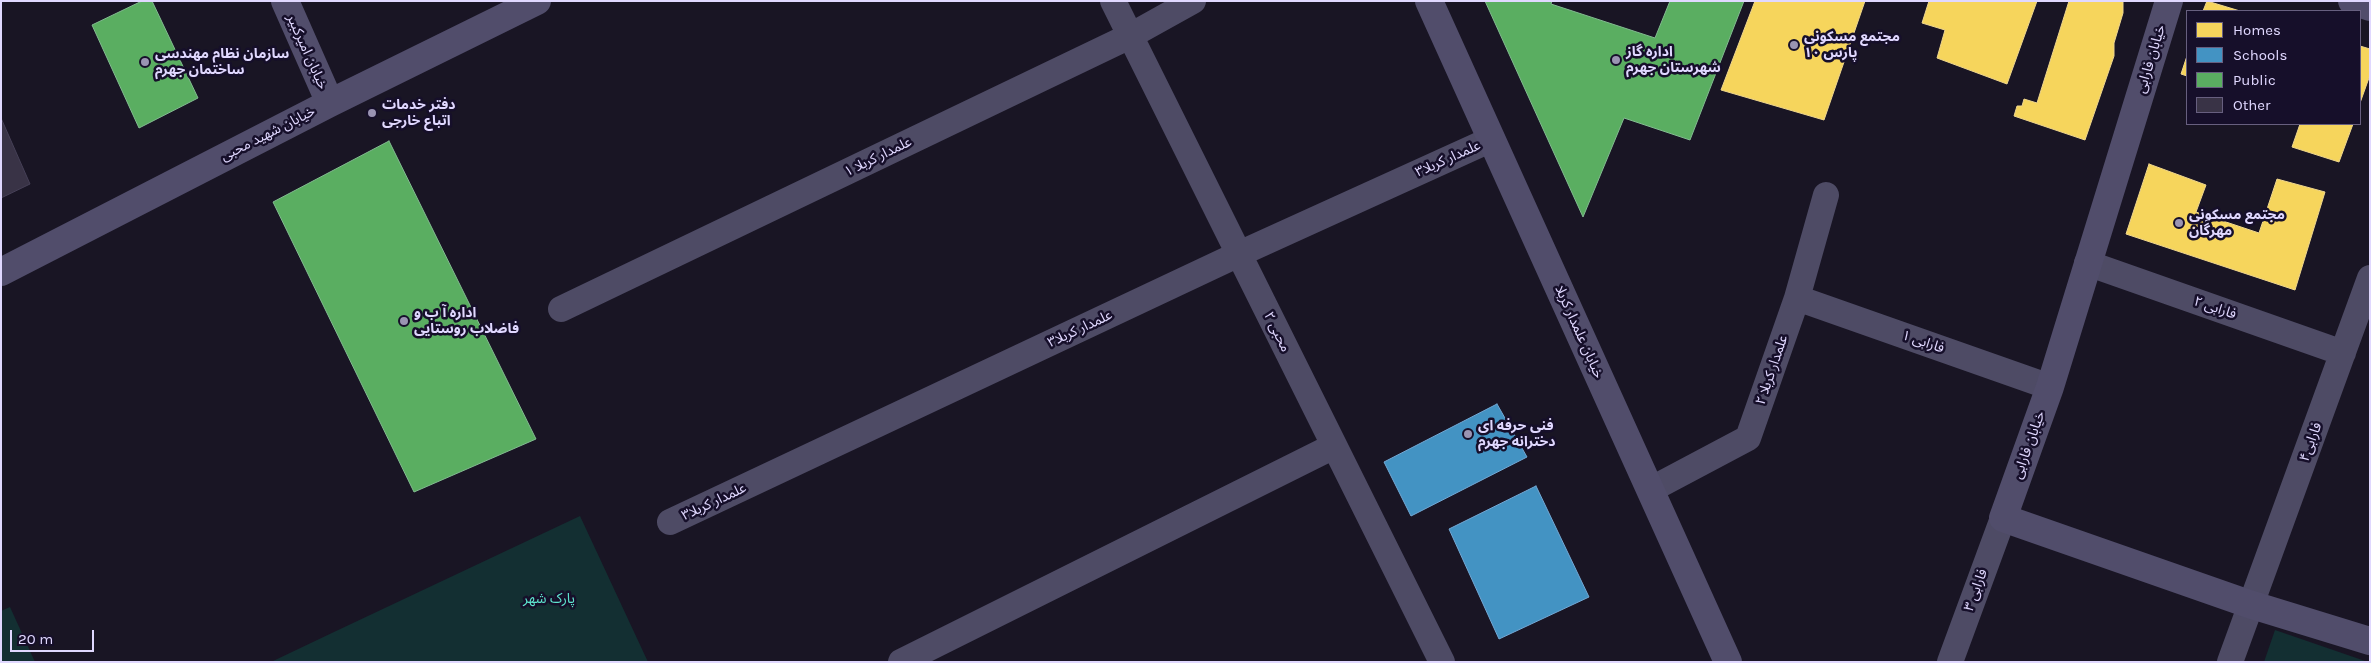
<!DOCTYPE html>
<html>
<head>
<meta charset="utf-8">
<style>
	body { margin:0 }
	#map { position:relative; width:2371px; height:663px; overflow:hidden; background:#191524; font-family:Karla,sans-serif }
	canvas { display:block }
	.frame { position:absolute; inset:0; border:2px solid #e0d8ff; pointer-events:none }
	.legend { position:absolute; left:2186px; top:10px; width:175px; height:115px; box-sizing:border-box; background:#160f2a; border:1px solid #675f7f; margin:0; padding:6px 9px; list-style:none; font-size:15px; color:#e0d8ff }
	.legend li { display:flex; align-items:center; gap:10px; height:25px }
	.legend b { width:25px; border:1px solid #675f7f }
	.scale { position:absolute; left:10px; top:630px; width:84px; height:22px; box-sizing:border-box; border:2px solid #e0d8ff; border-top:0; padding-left:6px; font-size:15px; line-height:18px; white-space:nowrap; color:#e0d8ff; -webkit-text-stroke:4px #160f2a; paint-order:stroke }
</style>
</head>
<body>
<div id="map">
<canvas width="2371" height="663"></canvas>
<div class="frame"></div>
<ul class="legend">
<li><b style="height:14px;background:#f6d55c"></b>Homes</li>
<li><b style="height:14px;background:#4393c3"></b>Schools</li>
<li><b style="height:14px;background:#5aae61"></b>Public</li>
<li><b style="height:14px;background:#393346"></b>Other</li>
</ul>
<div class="scale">20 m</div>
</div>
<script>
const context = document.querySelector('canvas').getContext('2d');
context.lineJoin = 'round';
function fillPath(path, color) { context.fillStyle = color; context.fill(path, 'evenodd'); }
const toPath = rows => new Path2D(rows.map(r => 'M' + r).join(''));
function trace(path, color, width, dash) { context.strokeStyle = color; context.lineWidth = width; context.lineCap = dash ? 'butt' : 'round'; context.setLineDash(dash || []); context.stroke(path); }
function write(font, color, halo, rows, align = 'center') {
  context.font = font + ' Karla,"Noto Sans Arabic",sans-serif'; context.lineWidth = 5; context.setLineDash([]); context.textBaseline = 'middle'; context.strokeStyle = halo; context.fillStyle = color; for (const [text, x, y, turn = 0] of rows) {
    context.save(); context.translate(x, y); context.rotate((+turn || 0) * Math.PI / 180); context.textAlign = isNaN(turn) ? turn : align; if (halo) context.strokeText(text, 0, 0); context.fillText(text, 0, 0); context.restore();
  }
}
const green = toPath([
	[580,516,648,662,271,662,334,632],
	[10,607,35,662,1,662,1,611],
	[2275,630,2368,662,2264,662]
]);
const homes = toPath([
	[1755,1,1865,1,1824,120,1721,90,1755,1],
	[1929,1,2037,1,2007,84,1937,58,1945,30,1922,23,1929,1],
	[2069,1,2123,1,2123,13,2114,43,2114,56,2085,140,2014,116,2017,106,2022,106,2024,99,2037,103,2069,1],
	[2207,1,2240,11,2203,11,2207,1],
	[2360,46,2370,49,2370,75,2360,103,2360,46],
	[2187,56,2187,76,2181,74,2187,56],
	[2300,124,2353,124,2339,162,2292,147,2300,124],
	[2149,164,2206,185,2196,212,2259,233,2277,179,2325,192,2295,290,2126,234,2149,164]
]);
const schools = toPath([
	[1497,404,1527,457,1411,516,1384,462,1497,404],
	[1536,486,1589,597,1499,639,1449,529,1536,486]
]);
const public = toPath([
	[142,1,152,1,198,98,139,128,92,25,142,1],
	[1485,1,1744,1,1690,140,1624,118,1583,217,1485,1],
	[1552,1,1670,1,1655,38,1551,4,1552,1],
	[389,141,536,439,414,492,273,202,389,141]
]);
const building = toPath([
	[1,118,30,184,1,198,1,118]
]);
const street = toPath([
	[1113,1,1442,662],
	[2087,263,2343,353],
	[1797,298,2050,387],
	[561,309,1130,36,1193,1],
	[1650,490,1748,438,1797,298,1826,195],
	[670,522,1239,254,1492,139],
	[901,662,1334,446],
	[1950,662,2003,518],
	[2230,662,2370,278]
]);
const secondary = toPath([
	[285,1,330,103],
	[1429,1,1728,662],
	[2169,1,2050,387,2003,518,2249,604,2370,641],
	[2352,1,2370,7],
	[1,272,330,103,537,1]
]);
const markers = [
	[1794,45,5,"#9a94b2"],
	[1616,60,5,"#9a94b2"],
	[145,62,5,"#9a94b2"],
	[372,113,5,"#9a94b2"],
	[2179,223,5,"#9a94b2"],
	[404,321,5,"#9a94b2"],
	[1468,434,5,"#9a94b2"]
];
const poiNames = [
	["مجتمع مسکونی",1804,37],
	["پارس ۱۰",1804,53],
	["اداره گاز",1626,52],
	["شهرستان جهرم",1626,68],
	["سازمان نظام مهندسی",155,54],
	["ساختمان جهرم",155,70],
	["دفتر خدمات",382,105],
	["اتباع خارجی",382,121],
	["مجتمع مسکونی",2189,215],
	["مهرگان",2189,231],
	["اداره آ ب و",414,313],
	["فاضلاب روستایی",414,329],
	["فنی حرفه ای",1478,426],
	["دخترانه جهرم",1478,442]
];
const streetNames = [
	["خیابان امیرکبیر",307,52,66],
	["خیابان فارابی",2151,59,-73],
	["خیابان شهید محبی",268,134,-27],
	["علمدار کربلا ۱",878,157,-26],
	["علمدار کربلا۳",1448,159,-24],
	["فارابی ۲",2215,308,19],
	["علمدار کربلا۳",1080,329,-25],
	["محبی ۲",1277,332,64],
	["خیابان علمدار کربلا",1579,332,66],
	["فارابی ۱",1923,342,19],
	["علمدار کربلا ۲",1772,370,-71],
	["فارابی۴",2311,442,-70],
	["خیابان فارابی",2029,445,-70],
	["علمدار کربلا۳",714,502,-25],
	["فارابی ۳",1976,590,-70]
];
const parkNames = [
	["پارک شهر",549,599]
];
fillPath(green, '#132f32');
fillPath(homes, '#f6d55c');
trace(homes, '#efd68d', 1);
fillPath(schools, '#4393c3');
trace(schools, '#72a8d5', 1);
fillPath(public, '#5aae61');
trace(public, '#82bb90', 1);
fillPath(building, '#393346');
trace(building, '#464057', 1);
trace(street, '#4e4b65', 26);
trace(secondary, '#514d6b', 28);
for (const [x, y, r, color] of markers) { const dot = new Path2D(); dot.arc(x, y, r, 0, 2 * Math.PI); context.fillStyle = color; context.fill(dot); trace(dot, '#160f2a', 2); }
write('bold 14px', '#e0d8ff', '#160f2a', poiNames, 'left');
write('14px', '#e0d8ff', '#160f2a', streetNames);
write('14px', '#5ee5ce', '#160f2a', parkNames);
</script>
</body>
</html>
